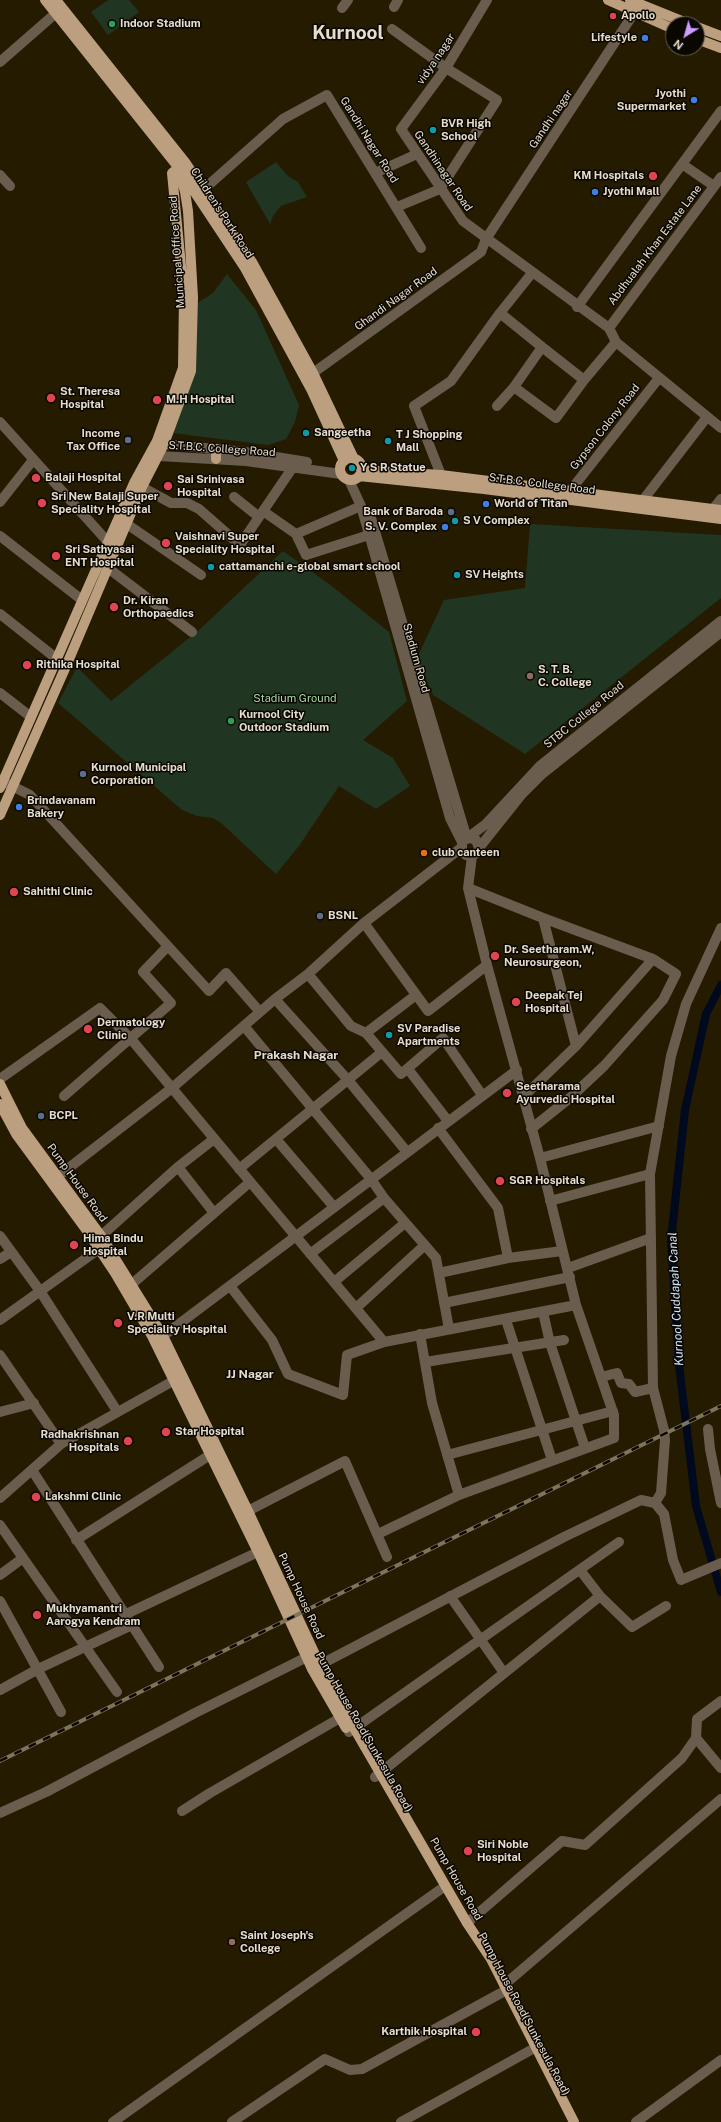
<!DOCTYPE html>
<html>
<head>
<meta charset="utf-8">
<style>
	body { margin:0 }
	#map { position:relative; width:721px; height:2122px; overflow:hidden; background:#251b00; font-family:"Public Sans",sans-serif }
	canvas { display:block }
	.north { position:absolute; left:665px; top:16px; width:40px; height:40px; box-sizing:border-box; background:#0a0600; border:1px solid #625c52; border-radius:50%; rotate:217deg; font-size:11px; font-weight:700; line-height:16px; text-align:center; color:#e5dece }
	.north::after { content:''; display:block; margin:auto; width:14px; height:18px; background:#cf9dff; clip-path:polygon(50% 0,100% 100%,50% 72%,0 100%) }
</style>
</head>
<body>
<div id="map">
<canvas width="721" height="2122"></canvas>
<div class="north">N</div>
</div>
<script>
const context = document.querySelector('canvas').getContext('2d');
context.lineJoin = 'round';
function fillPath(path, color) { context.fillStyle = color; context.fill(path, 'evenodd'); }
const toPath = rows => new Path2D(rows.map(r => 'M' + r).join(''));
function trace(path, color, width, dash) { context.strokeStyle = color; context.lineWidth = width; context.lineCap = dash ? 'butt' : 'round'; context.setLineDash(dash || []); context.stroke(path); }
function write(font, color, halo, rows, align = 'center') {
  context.font = font + ' "Public Sans",sans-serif'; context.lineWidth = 3; context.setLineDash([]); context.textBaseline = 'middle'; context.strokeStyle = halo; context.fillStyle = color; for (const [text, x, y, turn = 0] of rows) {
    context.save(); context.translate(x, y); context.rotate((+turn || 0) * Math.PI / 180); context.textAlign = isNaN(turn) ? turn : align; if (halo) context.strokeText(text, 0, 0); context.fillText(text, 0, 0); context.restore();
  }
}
const green = toPath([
	[108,0,129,0,139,12,108,35,91,12],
	[276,162,288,176,298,182,307,197,281,206,273,216,270,224,246,182],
	[227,274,256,310,299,405,295,422,286,439,268,445,173,433,196,304,213,293],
	[530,524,721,535,721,598,525,754,433,695,417,658,444,600,525,588],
	[283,551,333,587,389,632,407,701,363,740,393,758,410,786,376,809,339,786,299,846,276,874,221,823,213,818,197,816,182,810,58,703,77,667,111,701,199,630]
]);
const canal = toPath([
	[721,985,706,1014,685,1110,671,1240,679,1365,696,1506,721,1592]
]);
const minor = toPath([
	[487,0,446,68,401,129,463,221,609,328,616,342,721,428],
	[394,7,398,0],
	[342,8,348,0],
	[392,29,446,68,497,100,440,189,397,207],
	[0,62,56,13],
	[682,164,714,186],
	[375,173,417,154],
	[0,175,10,186],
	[204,189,283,119,327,95,421,248],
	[577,307,721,111],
	[609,328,721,177],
	[542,347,584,380,616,342],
	[313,373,481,252,486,239,634,13],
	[514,387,556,418,584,380],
	[497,406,514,387,542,347,500,313,532,273],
	[0,422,108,542],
	[157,441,164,444,245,452,307,462],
	[151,452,159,456,246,461,341,474],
	[441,475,414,406,451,381,500,313],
	[349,480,361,506,450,818,462,842],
	[136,484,171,503,187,503,199,509,240,545,293,467],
	[570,491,659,378],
	[234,497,259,517],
	[643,500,707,417],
	[0,502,33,460],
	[713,509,721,499],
	[263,511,296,534,361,506],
	[371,518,467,839],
	[121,520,201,575],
	[296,534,306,555,369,535],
	[0,536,82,600],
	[108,568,192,632],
	[0,614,57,659],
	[0,693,31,717],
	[0,780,30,795,209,991,226,973,260,1012],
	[470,838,476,840,479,848,477,853,472,856,466,855,462,851,462,842,486,824,540,766,721,621],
	[479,848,522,794,542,774,721,632],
	[468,888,543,918,653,959,676,974,663,1000,604,1066,571,1097,531,1129],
	[543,918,576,1046],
	[364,923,428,1011,487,965],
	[308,974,351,1026,366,1033,416,995],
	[275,999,348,1080,407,1152],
	[244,1026,371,1179,384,1198,436,1258,449,1329],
	[366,1033,401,1074,443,1038,482,1095],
	[408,1069,448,1121],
	[0,1079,100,1008,131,1039,384,1342],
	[64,1096,171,1003,143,972,168,946],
	[523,1097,576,1046,653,959],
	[438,1128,498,1208,508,1258,439,1273],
	[276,1139,334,1207],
	[540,1158,659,1126],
	[178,1167,214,1213],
	[239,1169,382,1052],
	[52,1181,172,1088,275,999,308,974,364,923,461,848],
	[550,1201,650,1174],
	[0,1236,40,1291,117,1411],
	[310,1254,384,1198],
	[508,1258,562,1251],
	[0,1259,11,1252],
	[568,1268,651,1238],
	[334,1282,405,1223],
	[132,1284,250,1182],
	[230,1286,272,1340,288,1374,343,1395,347,1355,384,1342,576,1305],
	[444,1303,570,1277],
	[356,1308,425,1245],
	[543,1312,550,1343,585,1448],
	[0,1320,99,1249,101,1236,178,1167,214,1139],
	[506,1320,552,1460],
	[163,1336,517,1070],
	[0,1355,61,1444],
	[425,1362,564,1340],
	[601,1377,617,1373,621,1383,629,1384,635,1392,653,1388],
	[0,1412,34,1403],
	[708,1429,710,1449,721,1503],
	[447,1455,613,1411],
	[32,1470,159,1667],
	[459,1495,614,1438,614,1415,576,1305,540,1158,487,965,468,888,472,856],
	[0,1498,61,1444,173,1381],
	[655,1503,661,1493,665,1440,664,1430,653,1388,650,1174,671,1056,686,1004,721,928],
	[240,1515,345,1461,387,1557],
	[0,1525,117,1692],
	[378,1534,459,1495,432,1403,420,1334],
	[76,1540,210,1455],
	[580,1570,600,1596],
	[0,1575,23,1558],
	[450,1596,504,1673],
	[0,1601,61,1712],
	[124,1615,258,1552],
	[312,1669,564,1537,641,1500,655,1503,664,1514,673,1560,681,1580,721,1563],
	[0,1690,40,1668,132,1625],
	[349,1732,619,1542],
	[696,1738,721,1768],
	[375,1777,600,1596,632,1627,666,1606],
	[182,1811,210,1793,340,1718],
	[0,1813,46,1792,195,1713,307,1657],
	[467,1923,562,1841,585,1845,682,1758,696,1738,697,1719,721,1701],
	[504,1985,721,1799],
	[113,2122,441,1889],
	[232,2122,325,2059,350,2070,362,2069,501,1993],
	[401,2122,531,2050],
	[636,2122,721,2060]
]);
const major = toPath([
	[45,0,178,167,245,268,311,389,344,461],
	[56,0,185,162,252,262,313,373,354,459],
	[608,0,673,29],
	[630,0,689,24],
	[697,27,721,36],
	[697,39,721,48],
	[216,449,216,459],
	'340 469a11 11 0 1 1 22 0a11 11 0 1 1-22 0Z',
	[361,470,441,475,721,510],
	[359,476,484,489,721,519],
	[0,788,134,483,157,441,183,368,184,297,172,173,185,162],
	[0,815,67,664,142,487,164,444,191,371,193,297,188,211,185,192,178,167],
	[0,1084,22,1128,101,1236,163,1336,248,1511,320,1665,354,1728,467,1923,491,1959,574,2122],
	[0,1104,16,1134,85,1228,115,1273,152,1336,258,1552,312,1669,346,1728]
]);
const rail = toPath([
	[0,1761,721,1406]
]);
const markers = [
	[613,16,4,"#e0444e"],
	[112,24,4,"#2e9e5b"],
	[645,38,4,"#3f7fe0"],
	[694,100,4,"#3f7fe0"],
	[433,130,4,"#0f9aa8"],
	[653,176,5,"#e0444e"],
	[595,192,4,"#3f7fe0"],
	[51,398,5,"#e0444e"],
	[157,400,5,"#e0444e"],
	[306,433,4,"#0f9aa8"],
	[128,440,4,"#5c6f8a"],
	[388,441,4,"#0f9aa8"],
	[352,468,4,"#0f9aa8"],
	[36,478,5,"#e0444e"],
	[168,486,5,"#e0444e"],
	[42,503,5,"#e0444e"],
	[486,504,4,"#3f7fe0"],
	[451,512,4,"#5c6f8a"],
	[455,521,4,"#0f9aa8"],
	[445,527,4,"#3f7fe0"],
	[166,543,5,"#e0444e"],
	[56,556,5,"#e0444e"],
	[211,567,4,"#0f9aa8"],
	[457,575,4,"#0f9aa8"],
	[114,607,5,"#e0444e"],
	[27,665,5,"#e0444e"],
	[530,676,4,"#8d6e63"],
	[231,721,4,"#2e9e5b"],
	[83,774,4,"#5c6f8a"],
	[19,807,4,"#3f7fe0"],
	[424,853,4,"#e8710a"],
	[14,892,5,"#e0444e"],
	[320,916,4,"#5c6f8a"],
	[495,956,5,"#e0444e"],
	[516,1002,5,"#e0444e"],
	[88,1029,5,"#e0444e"],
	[389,1035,4,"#0f9aa8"],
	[507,1093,5,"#e0444e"],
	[41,1116,4,"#5c6f8a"],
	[500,1181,5,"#e0444e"],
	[74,1245,5,"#e0444e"],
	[118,1323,5,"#e0444e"],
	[166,1432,5,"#e0444e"],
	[128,1441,5,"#e0444e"],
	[36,1497,5,"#e0444e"],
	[37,1615,5,"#e0444e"],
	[468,1851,5,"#e0444e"],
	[232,1942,4,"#8d6e63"],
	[476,2032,5,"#e0444e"]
];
const poiNames = [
	["Apollo",621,16],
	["Indoor Stadium",120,24],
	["Lifestyle",637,38,"right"],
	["Jyothi",686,94,"right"],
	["Supermarket",686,107,"right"],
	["BVR High",441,124],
	["School",441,137],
	["KM Hospitals",644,176,"right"],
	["Jyothi Mall",603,192],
	["St. Theresa",60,392],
	["Hospital",60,405],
	["M.H Hospital",166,400],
	["Sangeetha",314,433],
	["Income",120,434,"right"],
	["Tax Office",120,447,"right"],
	["T J Shopping",396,435],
	["Mall",396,448],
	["Y S R Statue",360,468],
	["Balaji Hospital",45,478],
	["Sai Srinivasa",177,480],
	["Hospital",177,493],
	["Sri New Balaji Super",51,497],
	["Speciality Hospital",51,510],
	["World of Titan",494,504],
	["Bank of Baroda",443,512,"right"],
	["S V Complex",463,521],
	["S. V. Complex",437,527,"right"],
	["Vaishnavi Super",175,537],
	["Speciality Hospital",175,550],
	["Sri Sathyasai",65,550],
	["ENT Hospital",65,563],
	["cattamanchi e-global smart school",219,567],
	["SV Heights",465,575],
	["Dr. Kiran",123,601],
	["Orthopaedics",123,614],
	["Rithika Hospital",36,665],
	["S. T. B.",538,670],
	["C. College",538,683],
	["Kurnool City",239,715],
	["Outdoor Stadium",239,728],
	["Kurnool Municipal",91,768],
	["Corporation",91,781],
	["Brindavanam",27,801],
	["Bakery",27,814],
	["club canteen",432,853],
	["Sahithi Clinic",23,892],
	["BSNL",328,916],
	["Dr. Seetharam.W,",504,950],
	["Neurosurgeon,",504,963],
	["Deepak Tej",525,996],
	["Hospital",525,1009],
	["Dermatology",97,1023],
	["Clinic",97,1036],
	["SV Paradise",397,1029],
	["Apartments",397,1042],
	["Seetharama",516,1087],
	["Ayurvedic Hospital",516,1100],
	["BCPL",49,1116],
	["SGR Hospitals",509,1181],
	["Hima Bindu",83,1239],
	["Hospital",83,1252],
	["V.R Multi",127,1317],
	["Speciality Hospital",127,1330],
	["Star Hospital",175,1432],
	["Radhakrishnan",119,1435,"right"],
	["Hospitals",119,1448,"right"],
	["Lakshmi Clinic",45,1497],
	["Mukhyamantri",46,1609],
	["Aarogya Kendram",46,1622],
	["Siri Noble",477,1845],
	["Hospital",477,1858],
	["Saint Joseph's",240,1936],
	["College",240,1949],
	["Karthik Hospital",467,2032,"right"]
];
const streetNames = [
	["vidya nagar",436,59,-56],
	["Gandhi nagar",551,119,-56],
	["Gandhi Nagar Road",369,140,58],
	["Gandhinagar Road",443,171,56],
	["Children's Park Road",222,213,57],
	["Abdhualah Khan Estate Lane",655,245,-53],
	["Municipal Office Road",177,252,-94],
	["Ghandi Nagar Road",396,299,-36],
	["Gypson Colony Road",605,427,-52],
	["S.T.B.C. College Road",222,449,4],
	["S.T.B.C. College Road",542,484,7],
	["Stadium Road",416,658,74],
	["STBC College Road",584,715,-39],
	["Pump House Road",77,1183,54],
	["Pump House Road",301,1596,65],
	["Pump House Road(Sunkesula Road)",364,1732,60],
	["Pump House Road",456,1879,60],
	["Pump House Road(Sunkesula Road)",524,2014,62]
];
const parkNames = [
	["Stadium Ground",295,699]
];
const neighbourhoodNames = [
	["Prakash Nagar",296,1055],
	["JJ Nagar",250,1374]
];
const waterNames = [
	["Kurnool Cuddapah Canal",676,1299,-93]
];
const townNames = [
	["Kurnool",348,33]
];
fillPath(green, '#203622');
trace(canal, '#00091d', 8);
trace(minor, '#6b5d4e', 10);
trace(major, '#bc9f7f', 10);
trace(rail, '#7d745e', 4);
trace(rail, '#0a0600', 2.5, [8]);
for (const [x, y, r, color] of markers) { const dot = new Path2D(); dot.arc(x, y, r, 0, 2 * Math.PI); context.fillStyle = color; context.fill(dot); trace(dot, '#0a0600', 1.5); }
write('bold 11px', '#e5dece', '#0a0600', poiNames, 'left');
write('11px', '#e5dece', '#0a0600', streetNames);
write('11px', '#a3dba5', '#0a0600', parkNames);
write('bold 12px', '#e5dece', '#0a0600', neighbourhoodNames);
write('italic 12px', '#d2e7fe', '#0a0600', waterNames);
write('bold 19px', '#e5dece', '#0a0600', townNames);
</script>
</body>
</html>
